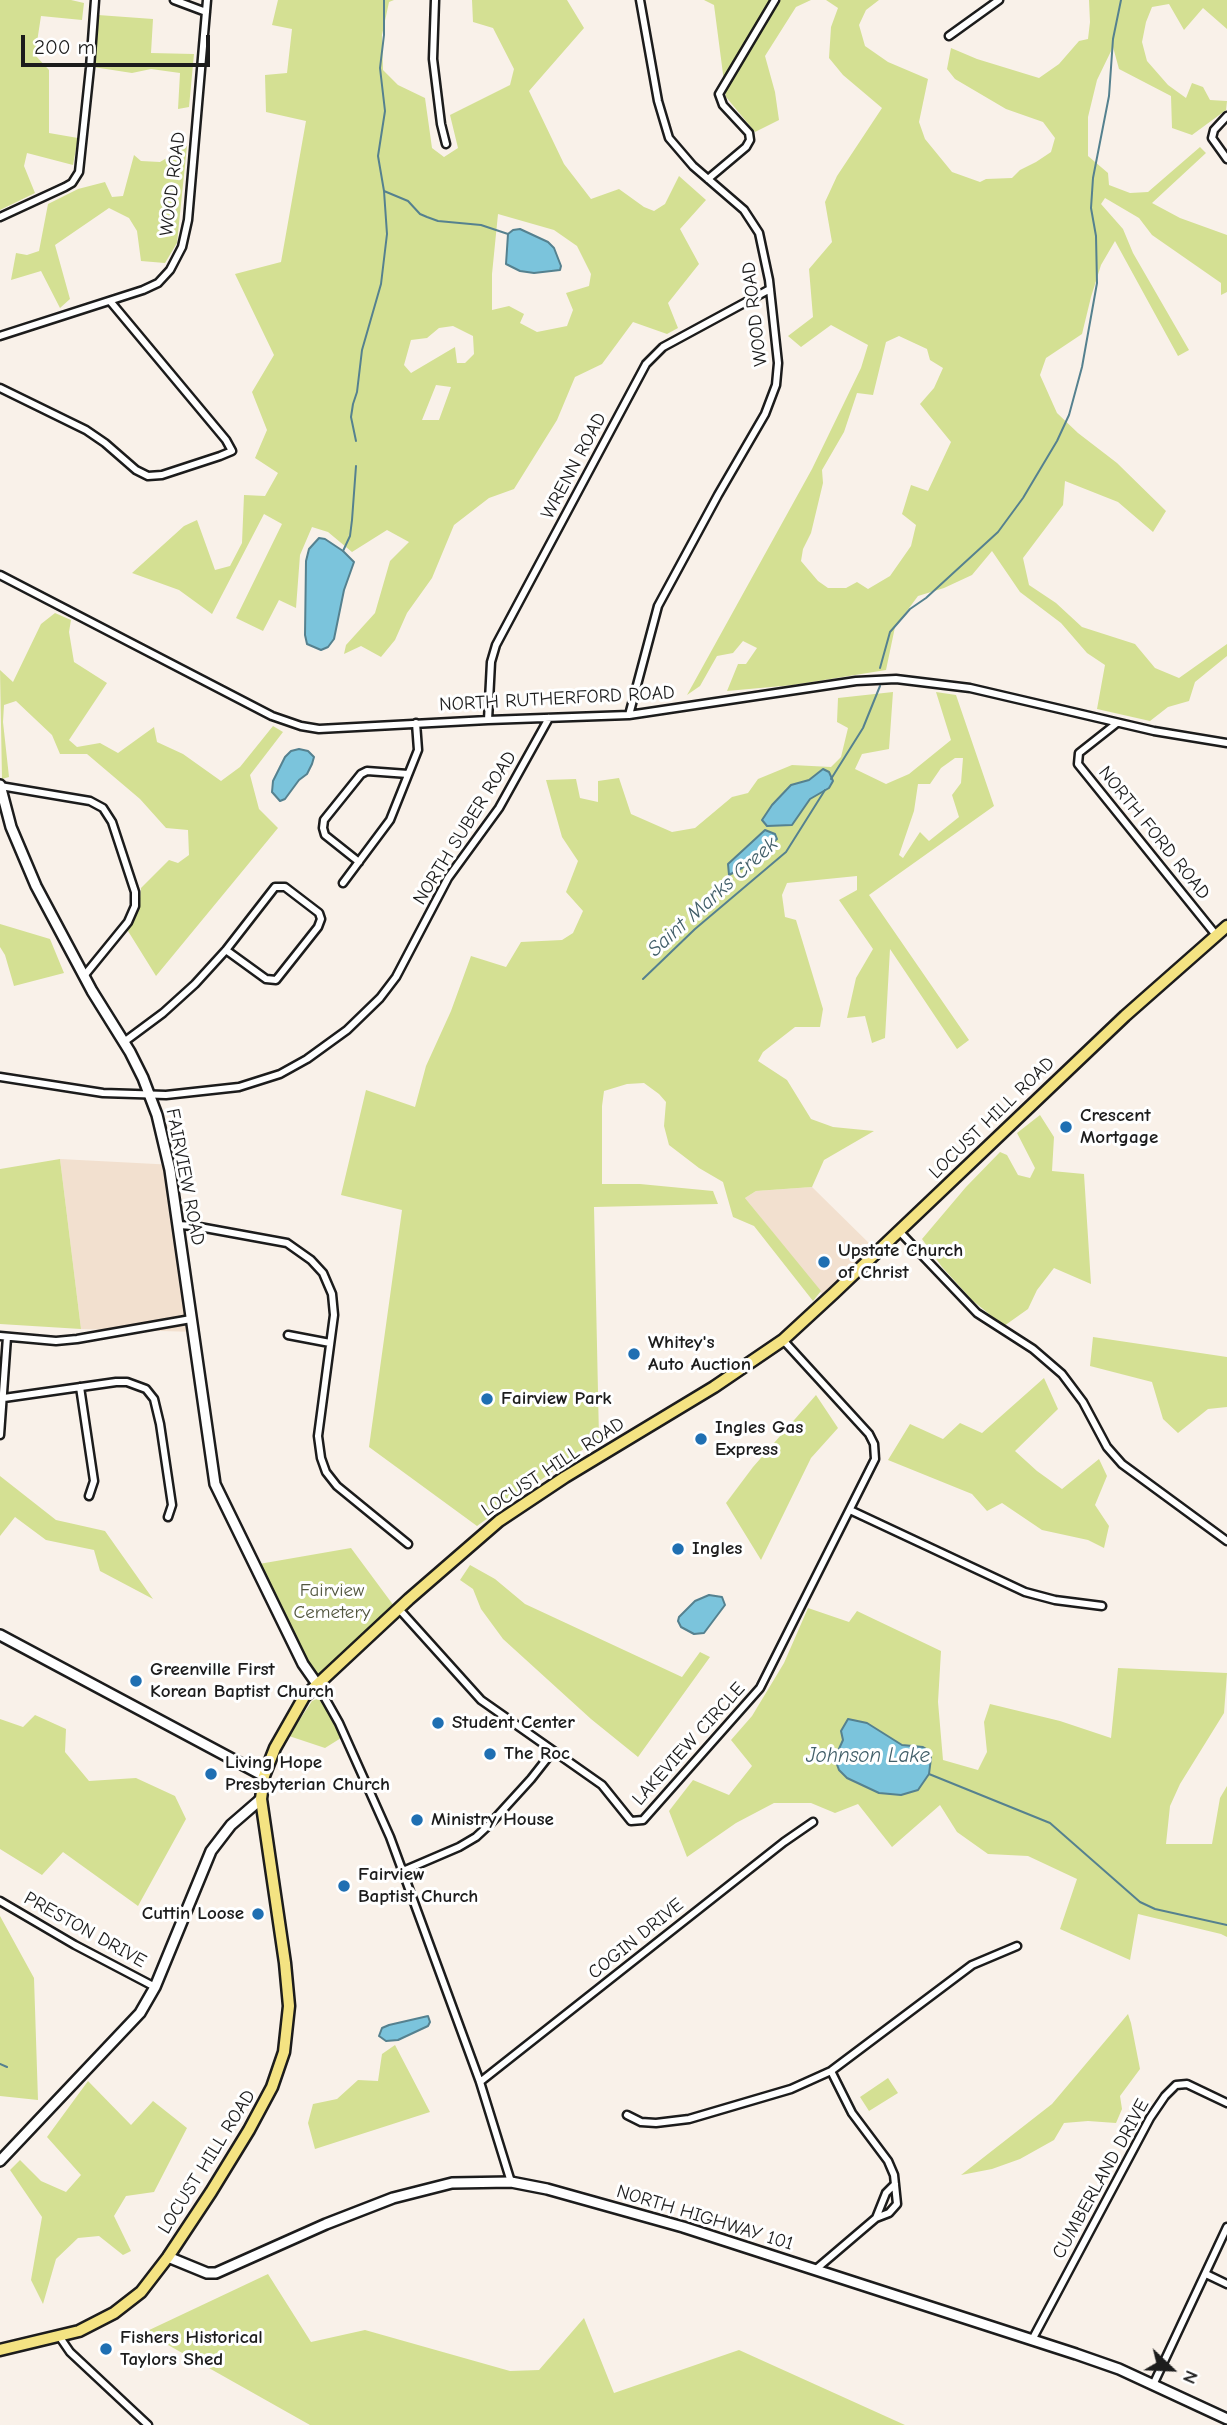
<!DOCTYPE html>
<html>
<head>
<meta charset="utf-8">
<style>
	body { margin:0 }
	#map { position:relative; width:1227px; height:2425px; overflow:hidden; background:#f9f1e9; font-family:"Comic Neue",sans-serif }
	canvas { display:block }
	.north { position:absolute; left:1136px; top:2334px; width:70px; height:70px; -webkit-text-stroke:5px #fff; paint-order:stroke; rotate:113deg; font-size:19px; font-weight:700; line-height:28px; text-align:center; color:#1c1c1c }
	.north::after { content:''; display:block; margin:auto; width:24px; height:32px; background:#1c1c1c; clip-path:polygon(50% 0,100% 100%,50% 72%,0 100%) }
	.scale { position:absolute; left:21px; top:35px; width:189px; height:32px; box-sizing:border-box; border:4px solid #1c1c1c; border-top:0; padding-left:9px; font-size:21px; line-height:24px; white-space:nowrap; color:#1c1c1c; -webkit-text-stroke:5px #fff; paint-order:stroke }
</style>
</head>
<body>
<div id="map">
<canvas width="1227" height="2425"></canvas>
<div class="north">N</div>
<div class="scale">200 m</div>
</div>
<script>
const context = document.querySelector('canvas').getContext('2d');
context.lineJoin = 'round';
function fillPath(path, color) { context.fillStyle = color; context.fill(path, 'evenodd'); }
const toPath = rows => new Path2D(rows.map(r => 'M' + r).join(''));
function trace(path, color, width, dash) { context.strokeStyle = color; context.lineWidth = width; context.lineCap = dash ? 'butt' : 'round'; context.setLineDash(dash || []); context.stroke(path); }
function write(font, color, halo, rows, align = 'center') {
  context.font = font + ' "Comic Neue",sans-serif'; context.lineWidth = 6; context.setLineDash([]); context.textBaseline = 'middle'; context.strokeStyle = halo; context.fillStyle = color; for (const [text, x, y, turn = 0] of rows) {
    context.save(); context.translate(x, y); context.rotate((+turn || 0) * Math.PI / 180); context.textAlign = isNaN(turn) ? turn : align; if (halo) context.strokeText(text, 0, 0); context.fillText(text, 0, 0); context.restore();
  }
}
const built = toPath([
	[60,1159,175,1165,199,1332,81,1329],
	[812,1187,876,1250,825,1298,745,1198,756,1191]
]);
const green = toPath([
	[0,0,71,0,84,3,82,20,41,16,35,55,49,70,49,133,78,138,73,165,27,153,24,166,35,193,0,210],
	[278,0,394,0,389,2,382,35,383,70,398,85,425,98,432,148,444,157,458,148,450,115,510,85,514,69,493,28,473,22,472,0,567,0,584,28,529,91,564,164,591,199,619,189,644,207,654,211,665,204,679,176,706,200,680,229,699,264,668,303,678,328,667,334,633,322,602,364,575,377,557,420,514,489,489,498,454,525,432,578,407,613,395,640,381,657,361,646,344,654,346,645,375,613,390,561,409,542,387,530,352,552,328,532,312,527,300,555,296,608,279,600,263,631,236,618,282,524,264,514,212,614,179,590,132,573,184,526,197,520,215,570,230,566,242,543,244,495,265,496,278,473,255,458,267,430,252,392,274,355,235,274,281,262,306,121,266,112,265,75,287,73,292,29,272,25],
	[498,214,554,230,577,246,591,274,589,286,566,293,573,310,567,326,537,332,520,323,524,314,509,306,492,310,492,274],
	[453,326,473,336,474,354,465,363,457,363,455,347,411,373,404,365,411,340,427,338,439,328],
	[436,385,451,387,439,420,422,420],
	[704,0,811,0,796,7,765,56,775,92,779,120,755,132,726,97,714,5],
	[826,0,879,0,866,10,859,25,865,46,888,62,928,79,919,122,925,139,952,172,980,182,986,179,1012,178,1020,170,1036,162,1051,152,1055,138,1043,122,1006,109,955,79,947,69,951,48,977,59,1039,78,1059,64,1079,41,1088,39,1090,22,1089,0,1227,0,1227,29,1203,8,1184,30,1169,4,1152,7,1146,22,1142,42,1147,61,1168,85,1186,98,1192,83,1203,87,1210,100,1227,101,1226,110,1192,135,1172,128,1171,96,1119,69,1113,47,1097,80,1088,117,1088,156,1108,173,1109,185,1130,193,1148,192,1200,147,1206,153,1152,203,1180,218,1227,235,1227,292,1221,295,1221,283,1152,235,1139,218,1105,198,1101,204,1123,229,1133,253,1189,350,1178,356,1115,241,1101,265,1091,297,1082,334,1046,358,1040,375,1057,413,1078,433,1117,463,1166,511,1153,532,1118,502,1065,481,1063,505,1023,558,1029,585,1056,603,1082,627,1135,644,1155,668,1179,678,1227,644,1227,656,1195,682,1189,701,1168,707,1150,721,1097,709,1105,665,1087,653,1061,623,1020,592,992,551,972,575,944,588,918,596,895,627,886,670,793,685,727,691,738,664,746,664,757,648,743,641,733,653,717,656,700,686,687,695,812,469,861,368,868,345,831,325,801,347,788,336,813,317,809,269,832,242,825,202,837,176,882,108,843,75,829,58,831,27,838,8],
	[899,336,927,349,930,360,943,368,934,388,920,404,951,442,928,491,911,485,902,514,916,525,911,546,890,576,868,589,857,582,846,588,828,588,818,581,801,561,803,549,811,533,823,483,822,470,844,432,857,393,873,395,886,342],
	[98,15,153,19,151,53,194,54,189,107,178,109,180,73,151,69,132,73,93,67],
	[187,146,177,243,165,263,141,261,137,231,129,218,109,208,55,245,70,299,60,308,41,271,11,280,16,253,27,255,39,251,48,204,78,189,105,182,112,197,123,196,134,155,141,161,160,162],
	[55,613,71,620,69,632,74,662,107,683,69,740,77,747,100,743,118,753,154,727,157,742,183,754,221,781,240,767,273,726,283,732,250,775,259,809,278,828,156,976,128,931,139,909,141,888,169,860,178,863,189,855,188,830,166,828,140,799,87,754,60,754,52,735,16,701,4,705,3,722,9,777,2,779,0,670,13,682,41,624],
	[893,692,889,749,862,754,855,769,886,784,909,774,951,740,936,692,956,695,994,806,869,895,969,1040,957,1049,890,949,885,1038,872,1043,865,1016,847,1018,856,978,873,949,839,900,857,890,857,876,787,883,782,895,785,917,796,920,823,1009,820,1027,795,1027,763,1052,758,1061,787,1080,811,1119,833,1127,874,1131,824,1160,812,1187,756,1191,745,1198,821,1291,813,1301,754,1226,733,1217,723,1182,699,1168,669,1145,664,1126,666,1102,659,1094,644,1083,627,1084,604,1091,602,1106,602,1184,640,1184,713,1191,718,1204,594,1207,599,1438,477,1526,369,1447,402,1210,341,1195,366,1090,415,1107,426,1066,451,1011,471,956,506,967,521,942,562,940,573,933,583,911,566,892,578,861,562,837,546,780,576,779,580,798,598,802,598,781,619,778,631,814,672,832,695,828,732,797,748,793,758,779,792,765,831,767,841,757,848,728,837,722,838,698],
	[955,758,963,758,961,783,952,795,959,817,929,841,920,832,903,858,899,855,914,811,918,784,930,784,941,768],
	[0,924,50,939,64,973,14,986,5,955,0,947],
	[1040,1115,1054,1137,1052,1171,1084,1174,1091,1284,1054,1268,1037,1290,1028,1309,1004,1326,973,1301,942,1267,922,1239,966,1187,1000,1152,1007,1155,1018,1175,1030,1178,1035,1168,1017,1133],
	[60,1159,81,1329,0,1324,0,1169],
	[1093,1337,1227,1357,1227,1407,1208,1409,1178,1433,1163,1419,1152,1382,1090,1366],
	[1044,1378,1058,1409,1015,1451,1037,1471,1062,1489,1099,1459,1107,1476,1095,1505,1109,1526,1104,1548,1088,1540,1042,1530,1002,1503,987,1511,972,1494,888,1460,910,1424,943,1439,960,1423,982,1433],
	[816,1395,838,1428,811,1458,761,1560,726,1503,753,1467],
	[0,1476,56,1520,105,1531,153,1599,100,1571,94,1550,46,1540,15,1517,0,1536],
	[351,1548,394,1606,324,1673,317,1674,310,1669,259,1564],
	[470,1565,495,1579,525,1604,682,1677,700,1652,710,1657,638,1757,591,1719,503,1639,481,1609,473,1589,460,1580],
	[808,1608,849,1622,857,1611,941,1651,938,1702,943,1760,978,1770,987,1752,984,1722,990,1704,1060,1721,1111,1738,1118,1668,1227,1673,1224,1713,1180,1784,1170,1806,1166,1844,1212,1844,1220,1798,1227,1786,1227,1937,1221,1934,1138,1914,1130,1960,1060,1929,1077,1879,1028,1856,988,1854,957,1832,940,1805,892,1847,858,1804,835,1813,811,1803,774,1803,736,1823,687,1857,669,1811,693,1780,729,1795,752,1766,731,1740,752,1716,784,1663],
	[319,1698,328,1708,341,1738,325,1748,289,1736,312,1701],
	[35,1715,66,1729,65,1752,89,1781,136,1778,175,1796,186,1819,138,1906,63,1852,42,1875,0,1849,0,1719,23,1727],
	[0,1916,34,1978,38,2100,0,2096],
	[1128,2014,1131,2023,1140,2069,1120,2096,1122,2109,1116,2123,1088,2121,1064,2123,1054,2140,1020,2159,992,2169,961,2175,1052,2104],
	[395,2045,430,2112,315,2149,308,2123,313,2104,337,2099,358,2080,378,2081,382,2054],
	[888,2078,898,2093,869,2111,860,2097],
	[88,2081,131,2125,153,2101,187,2128,154,2192,126,2196,114,2216,131,2251,123,2255,99,2236,78,2238,56,2259,43,2304,31,2280,42,2217,10,2170,20,2160,41,2181,66,2192,81,2175,47,2137],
	[268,2274,311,2342,365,2330,510,2371,539,2370,584,2318,614,2393,739,2350,905,2425,310,2425,145,2332]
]);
const water = toPath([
	[520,229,548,242,554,248,561,266,560,270,534,273,520,271,506,264,508,234,513,230,520,229],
	[319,538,325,539,343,551,354,562,344,590,334,639,328,647,321,650,307,644,305,635,306,561,309,549,319,538],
	[299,749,308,751,314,757,312,764,307,774,299,780,285,799,280,801,272,792,273,781,285,757,291,751,299,749],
	[823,769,829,772,833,781,829,788,810,799,792,825,767,826,762,820,772,805,791,785,809,780,823,769],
	[765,830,775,834,777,839,742,868,729,875,728,864,765,830],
	[709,1595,722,1597,725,1605,704,1633,694,1634,681,1627,678,1621,679,1617,695,1601,709,1595],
	[848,1719,867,1723,902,1745,923,1747,928,1750,931,1758,929,1774,918,1790,901,1795,879,1793,847,1778,839,1770,836,1762,838,1751,843,1740,841,1731,848,1719],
	[428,2016,430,2022,428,2026,398,2040,386,2041,379,2036,382,2028,389,2025,428,2016]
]);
const stream = toPath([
	[384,191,408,201,420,214,427,217,438,221,481,225,508,234],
	[356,441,351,417,353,404,357,392,362,350,381,284,387,234,384,191,378,156,385,111,380,68,384,35,384,0],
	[343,551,350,536,352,520,356,466],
	[880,668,890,632,910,609,926,598,998,532,1023,498,1057,441,1069,415,1082,367,1097,283,1096,236,1091,208,1093,178,1109,96,1113,39,1121,0],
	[831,779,863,728,880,686],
	[643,979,695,929,786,852,825,790],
	[929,1774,1050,1823,1140,1902,1155,1909,1227,1925],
	[0,2064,7,2067]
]);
const street = toPath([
	[174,0,206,12],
	[435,0,433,59,441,124,446,144],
	[949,36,999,0],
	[1227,116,1214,130,1212,138,1227,159],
	[708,179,746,147,750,140,749,133,723,105,719,94,775,0],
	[0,217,65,187,72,183,79,172,90,68,95,0],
	[0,336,143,290,158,283,170,270,182,247,188,220,207,0],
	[0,388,86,430,105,443,136,470,148,476,162,475,220,456,232,451,226,440,110,301],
	[0,575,272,716,301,726,319,729,488,720,629,715,856,681,896,679,970,688,1154,731,1227,743],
	[629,715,658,606,718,495,765,414,776,385,778,363,769,280,759,233,744,210,693,166,669,138,658,101,640,0],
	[488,720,491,662,496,645,646,364,663,347,770,289],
	[1117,723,1079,753,1078,764,1216,935],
	[0,786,90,801,103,808,112,822,135,892,135,906,128,922,84,976],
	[359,862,325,835,323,828,324,820,361,774,367,771,408,774],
	[343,883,390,820,418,750,416,723],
	[124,1042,163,1013,195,984,226,950,275,887,285,887,319,913,321,919,318,927,276,980,266,979,226,950],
	[0,1077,103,1093,166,1095,239,1087,280,1074,307,1059,347,1030,380,998,396,977,448,878,499,808,549,718],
	[178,1225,194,1226,287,1243,311,1260,323,1273,332,1294,334,1315,318,1436,321,1458,326,1472,337,1486,408,1544],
	[899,1231,977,1313,1033,1349,1062,1374,1083,1402,1107,1447,1122,1464,1227,1541],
	[288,1335,330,1343],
	[0,1336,56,1341,77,1339,191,1319],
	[80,1387,94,1481,89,1496],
	[4,1398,116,1382,127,1382,146,1389,154,1399,160,1424,172,1505,168,1517],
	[0,1435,7,1337],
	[850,1510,1025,1592,1055,1600,1102,1606],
	[399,1609,481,1700,602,1785,631,1821,643,1820,760,1688,875,1459,874,1444,869,1434,783,1340],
	[317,1684,339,1723,390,1837,480,2082,511,2182],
	[403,1871,459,1847,476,1837,490,1824,531,1779,553,1751],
	[0,1901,75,1945,155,1987],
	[480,2082,784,1842,813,1822],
	[627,2115,641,2122,656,2123,689,2119,791,2089,831,2071,972,1965,1017,1946],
	[876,2218,886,2193,895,2184],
	[815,2270,876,2218,889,2213,897,2204,894,2175,888,2161,852,2113,831,2071],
	[1206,2274,1227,2284],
	[59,2336,70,2352,148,2425],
	[1032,2340,1150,2118,1165,2096,1176,2085,1187,2084,1227,2103],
	[1153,2385,1227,2227]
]);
const secondary = toPath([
	[0,785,11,827,36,886,92,991,130,1052,143,1078,157,1115,170,1170,215,1484,303,1664,317,1684],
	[0,1635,264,1776],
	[0,2161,140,2013,155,1987,211,1851,231,1825,261,1799],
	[168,2257,207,2273,216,2273,326,2224,393,2198,452,2183,511,2182,547,2189,683,2227,1076,2354,1119,2369,1227,2419]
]);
const primary = toPath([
	[0,2350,79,2331,114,2313,141,2292,168,2257,211,2192,249,2130,272,2087,284,2052,289,2006,285,1963,261,1799,264,1776,275,1748,304,1697,409,1599,499,1521,565,1477,714,1387,783,1340,834,1293,1125,1016,1227,926]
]);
const markers = [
	[1066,1127,7,"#1f6fb2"],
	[824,1262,7,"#1f6fb2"],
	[634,1354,7,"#1f6fb2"],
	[487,1399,7,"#1f6fb2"],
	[701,1439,7,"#1f6fb2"],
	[678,1549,7,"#1f6fb2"],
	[136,1681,7,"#1f6fb2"],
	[438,1723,7,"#1f6fb2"],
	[490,1754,7,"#1f6fb2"],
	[211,1774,7,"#1f6fb2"],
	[417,1820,7,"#1f6fb2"],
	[344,1886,7,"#1f6fb2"],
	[258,1914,7,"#1f6fb2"],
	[106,2349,7,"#1f6fb2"]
];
const streetNames = [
	["WOOD ROAD",173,184,-83],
	["WOOD ROAD",755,314,-97],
	["WRENN ROAD",574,466,-62],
	["NORTH RUTHERFORD ROAD",557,699,-3],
	["NORTH SUBER ROAD",465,828,-58],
	["NORTH FORD ROAD",1154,833,51],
	["LOCUST HILL ROAD",992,1118,-44],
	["FAIRVIEW ROAD",185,1177,79],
	["LOCUST HILL ROAD",553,1467,-33],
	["LAKEVIEW CIRCLE",689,1744,-48],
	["PRESTON DRIVE",85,1930,29],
	["COGIN DRIVE",636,1939,-39],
	["LOCUST HILL ROAD",207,2162,-58],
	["CUMBERLAND DRIVE",1101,2179,-61],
	["NORTH HIGHWAY 101",705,2218,17]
];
const poiNames = [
	["Crescent",1080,1116],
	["Mortgage",1080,1138],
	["Upstate Church",838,1251],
	["of Christ",838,1273],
	["Whitey's",648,1343],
	["Auto Auction",648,1365],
	["Fairview Park",501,1399],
	["Ingles Gas",715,1428],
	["Express",715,1450],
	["Ingles",692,1549],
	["Greenville First",150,1670],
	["Korean Baptist Church",150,1692],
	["Student Center",452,1723],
	["The Roc",504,1754],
	["Living Hope",225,1763],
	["Presbyterian Church",225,1785],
	["Ministry House",431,1820],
	["Fairview",358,1875],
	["Baptist Church",358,1897],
	["Cuttin Loose",244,1914,"right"],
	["Fishers Historical",120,2338],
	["Taylors Shed",120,2360]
];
const parkNames = [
	["Fairview",332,1591],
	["Cemetery",332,1613]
];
const waterNames = [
	["Saint Marks Creek",713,897,-42],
	["Johnson Lake",868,1756]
];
fillPath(built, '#f2e0cf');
fillPath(green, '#d4e093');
fillPath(water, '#7bc4dc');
trace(water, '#55818f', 2);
trace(stream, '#55818f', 2);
trace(street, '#1c1c1c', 11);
trace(secondary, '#1c1c1c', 14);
trace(primary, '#1c1c1c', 15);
trace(street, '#fff', 6);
trace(secondary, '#fff', 9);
trace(primary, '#f4e382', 10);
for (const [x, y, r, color] of markers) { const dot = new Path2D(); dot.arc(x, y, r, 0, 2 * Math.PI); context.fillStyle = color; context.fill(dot); trace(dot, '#fff', 2.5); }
write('19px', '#1c1c1c', '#fff', streetNames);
write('bold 19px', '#1c1c1c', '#fff', poiNames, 'left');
write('19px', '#535740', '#fff', parkNames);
write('italic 21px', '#425f69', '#fff', waterNames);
</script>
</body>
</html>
